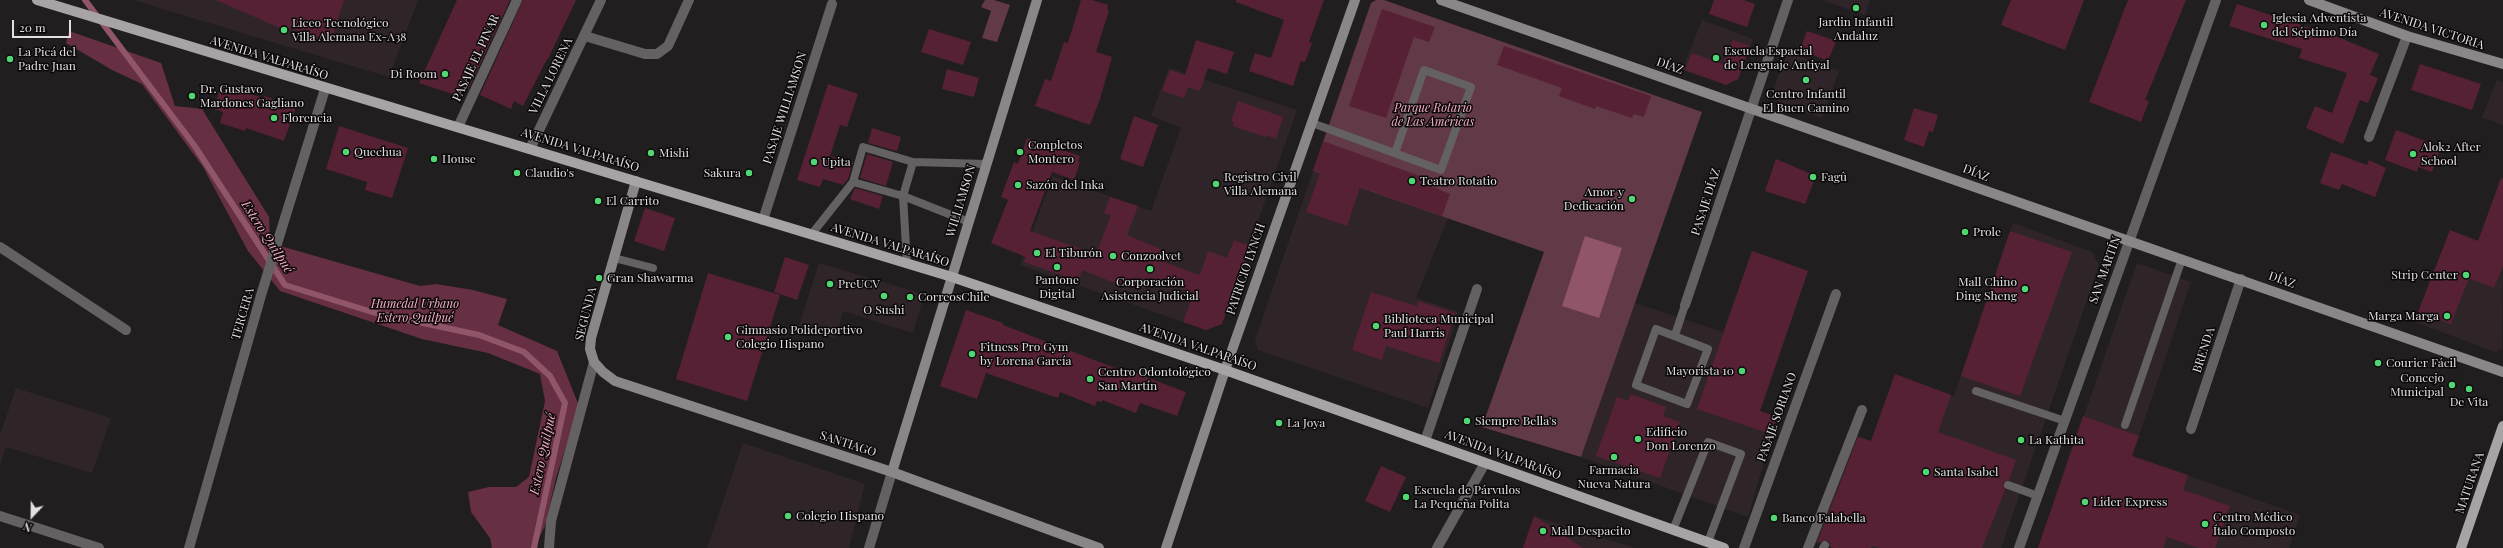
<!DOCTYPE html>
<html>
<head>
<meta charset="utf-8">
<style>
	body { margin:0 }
	#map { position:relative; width:2503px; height:548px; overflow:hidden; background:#211e1f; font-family:"Playfair Display",serif }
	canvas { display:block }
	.north { position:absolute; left:12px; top:496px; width:40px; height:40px; -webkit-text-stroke:3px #0a0809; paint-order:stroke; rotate:202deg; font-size:11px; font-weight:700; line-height:16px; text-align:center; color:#e2dfe0 }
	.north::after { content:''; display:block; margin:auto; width:14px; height:18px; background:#e2dfe0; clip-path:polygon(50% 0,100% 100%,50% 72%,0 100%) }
	.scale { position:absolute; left:12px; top:20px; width:59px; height:18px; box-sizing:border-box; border:2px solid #e2dfe0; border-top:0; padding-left:5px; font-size:12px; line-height:14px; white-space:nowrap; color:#e2dfe0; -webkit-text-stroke:3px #0a0809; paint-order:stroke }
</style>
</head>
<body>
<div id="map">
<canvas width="2503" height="548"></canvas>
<div class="north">N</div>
<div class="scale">20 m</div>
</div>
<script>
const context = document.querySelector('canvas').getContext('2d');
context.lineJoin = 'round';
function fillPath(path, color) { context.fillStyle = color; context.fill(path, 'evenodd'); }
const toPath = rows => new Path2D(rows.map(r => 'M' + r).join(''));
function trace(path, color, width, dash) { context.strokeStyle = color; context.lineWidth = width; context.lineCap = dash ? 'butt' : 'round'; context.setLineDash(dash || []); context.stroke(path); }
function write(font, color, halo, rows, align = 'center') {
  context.font = font + ' "Playfair Display",serif'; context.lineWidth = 3; context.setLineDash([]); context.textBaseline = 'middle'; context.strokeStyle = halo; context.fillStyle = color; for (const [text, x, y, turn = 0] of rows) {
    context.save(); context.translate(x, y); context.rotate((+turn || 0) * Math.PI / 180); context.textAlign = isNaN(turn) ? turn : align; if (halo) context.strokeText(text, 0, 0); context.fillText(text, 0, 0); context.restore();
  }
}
const built = toPath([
	[133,0,418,0,389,77],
	[1822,0,1870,0,1865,15],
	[1702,20,1753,39,1738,79,1726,85,1682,70],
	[1788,52,1839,71,1822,118,1780,104,1773,90],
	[1169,68,1297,110,1222,324,1206,330,1020,265,1053,176,1151,211,1181,128,1151,116],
	[2497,80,2503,82,2503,125,2482,117],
	[1313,171,1448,218,1416,298,1459,312,1428,408,1258,350,1255,340],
	[2013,223,2092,252,2099,265,2001,548,1834,548,1815,542,1854,435,1871,441,1895,374,1954,396],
	[2450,230,2503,251,2502,349,2495,352,2415,322],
	[1752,251,1808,271,1760,411,1777,417,1748,517,1581,457,1635,303,1723,332],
	[819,263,920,293,923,298,913,333,843,311,835,338,799,326],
	[2137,263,2191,282,2132,456,2300,515,2289,548,2038,548],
	[16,388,111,418,92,473,6,447,0,465,0,435],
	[743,443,865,484,849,548,707,548],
	[1534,516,1635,548,1523,548]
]);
const green = toPath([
	[985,0,994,0,1010,5,997,42,982,38,991,11,981,7],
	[1376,0,1384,0,1702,112,1581,457,1482,427,1544,252,1313,171,1371,3]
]);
const forest = toPath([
	[69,31,161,63,175,106,202,109,269,217,270,243,420,286,436,284,473,290,507,299,498,325,557,351,579,406,556,478,545,526,534,548,492,548,490,538,471,512,468,492,489,487,516,487,529,477,545,401,540,374,488,353,422,339,280,291,248,251,203,167,142,84,112,70,66,43]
]);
const water = toPath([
	[1585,236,1622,248,1599,318,1562,306]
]);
const stream = toPath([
	[85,0,194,145,285,285,372,312,479,335,524,352,550,376,565,403,534,548]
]);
const building = toPath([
	[216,0,344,0,331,41,290,28,289,32],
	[457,0,510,0,468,90,460,86,456,95,419,83],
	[523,0,576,0,548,59,547,59,523,106,514,101,511,109,480,95],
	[1081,0,1092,0,1108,5,1107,9,1109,10,1096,52,1112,57,1100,99,1090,125,1035,106,1045,79,1051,81,1064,42,1068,43],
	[1236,0,1324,0,1309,42,1312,43,1305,62,1301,61,1293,86,1249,71,1255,53,1271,58,1284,20,1236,2],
	[1714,0,1744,0,1755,4,1747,27,1709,14],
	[2011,0,2084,0,2065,50,2001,25],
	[2128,0,2186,0,2145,100,2149,101,2141,122,2089,102],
	[2237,4,2340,38,2379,54,2370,75,2378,78,2368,103,2360,100,2343,144,2306,128,2315,106,2332,113,2347,73,2299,58,2302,49,2229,26],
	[1382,9,1435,27,1429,42,1414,37,1386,118,1349,106],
	[929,29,971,42,963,65,921,52],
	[1807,31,1836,41,1828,61,1800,50],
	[1196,40,1234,52,1227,74,1208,68,1200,91,1188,87,1184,98,1162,91,1170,70,1185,75],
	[1733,40,1750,46,1738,79,1726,85,1685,70,1692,53,1723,64],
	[1504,46,1651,96,1644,117,1634,114,1632,118,1596,106,1595,109,1559,96,1562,88,1497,65],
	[2420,64,2481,84,2472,110,2411,90],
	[947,69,979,78,974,97,942,89],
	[828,84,858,94,847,127,840,125,830,156,853,163,848,179,843,185,823,179,820,187,797,180],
	[221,85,263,98,264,96,296,107,284,141,246,128,245,131,220,123,223,112,214,109],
	[1238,101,1283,117,1276,139,1266,135,1265,137,1233,126,1234,122,1231,121],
	[1914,108,1938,115,1933,132,1929,131,1924,147,1904,140],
	[1134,116,1158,125,1143,167,1120,159],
	[339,126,408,148,392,198,365,190,367,182,326,169],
	[872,128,901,137,897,151,868,143],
	[2396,130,2441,147,2432,172,2418,167,2417,172,2385,160],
	[1027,138,1080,156,1078,162,1080,162,1074,180,1052,172,1030,231,1096,254,1111,215,1104,213,1110,197,1138,206,1127,235,1170,253,1166,263,1200,275,1208,251,1227,258,1234,240,1250,246,1222,324,1206,330,1183,322,1194,293,1156,279,1155,281,1148,278,1144,288,1122,279,1120,285,1082,270,1078,281,1024,262,1026,257,991,243,1008,200,1001,197,1014,162,1018,164],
	[1323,141,1428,179,1426,184,1450,194,1442,216,1360,187,1347,226,1306,212,1320,173,1313,171],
	[2331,152,2367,165,2369,160,2386,168,2375,197,2342,184,2339,190,2320,183],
	[867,154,893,162,886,186,860,178],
	[1776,159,1816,176,1805,204,1765,191],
	[2501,178,2503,179,2503,266,2494,288,2469,278,2451,324,2418,312,2450,230,2478,241],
	[855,188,883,196,879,209,850,199],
	[645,208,675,218,664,251,634,241],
	[2010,231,2072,252,2020,396,1961,376],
	[1752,251,1808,271,1760,411,1777,417,1771,434,1697,409],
	[785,257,809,265,797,300,774,292],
	[708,273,780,295,747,401,676,379],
	[1371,292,1417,306,1418,301,1455,313,1439,363,1386,346,1382,360,1352,350],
	[966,310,1003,323,1003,325,1123,371,1124,369,1186,392,1177,416,1140,403,1136,413,1102,400,1102,402,1097,401,1095,406,1060,392,1058,398,986,373,977,399,940,386],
	[1895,374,1951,395,1938,432,2016,460,2009,480,2003,483,2005,490,1982,548,1880,548,1874,546,1870,548,1834,548,1830,547,1830,542,1826,540,1817,543,1858,437,1871,441],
	[1631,394,1666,407,1663,416,1680,422,1660,478,1596,456,1617,397,1628,401],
	[2083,416,2139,436,2132,456,2188,475,2183,490,2230,506,2215,548,2199,548,2167,537,2163,548,2038,548],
	[1381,466,1406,477,1390,512,1365,501],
	[1534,516,1583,548,1523,548]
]);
const lane = toPath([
	[1312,123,1441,170,1471,87,1424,70,1395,153],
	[853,182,903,196,969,222],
	[811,235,853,182,863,147,913,162,987,164],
	[614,258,653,268],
	[907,264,903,196,913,162],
	[1656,329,1708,349,1687,404,1636,385,1656,329],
	[1675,335,1685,305],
	[1976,391,2065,421],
	[2125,425,2182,259],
	[2008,485,2038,496],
	[1673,530,1708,442,1741,454,1708,542],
	[1823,548,1825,545]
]);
const street = toPath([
	[585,36,645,54,657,54,668,46,689,0],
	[458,127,517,0],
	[2369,137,2407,36],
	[530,149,601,0],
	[763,220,832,4],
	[0,247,126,330],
	[1685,305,1788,0],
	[2191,429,2241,279],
	[1425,441,1477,289],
	[0,516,99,548],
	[189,548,262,292,325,89],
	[549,548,551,521,594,362],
	[869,548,892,472],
	[1437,548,1485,463],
	[1744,548,1836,294],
	[1808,548,1862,410],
	[2019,548,2216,0]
]);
const secondary = toPath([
	[1441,0,2503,372],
	[2309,0,2407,36,2503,64],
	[636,181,591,338,590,349,594,362,603,372,615,381,892,472,1099,548],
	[892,472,1037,0],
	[1166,548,1225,370,1355,0]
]);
const primary = toPath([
	[37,0,952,277,1225,370,1724,548],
	[2461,548,2503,426]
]);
const markers = [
	[1856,8,4,"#51d674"],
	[2264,25,4,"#51d674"],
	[284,30,4,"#51d674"],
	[1716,58,4,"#51d674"],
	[10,59,4,"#51d674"],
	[445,74,4,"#51d674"],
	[1806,80,4,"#51d674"],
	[192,96,4,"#51d674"],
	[274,118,4,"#51d674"],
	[346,152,4,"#51d674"],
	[1020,152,4,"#51d674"],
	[651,153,4,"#51d674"],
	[2413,154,4,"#51d674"],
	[434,159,4,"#51d674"],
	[814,162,4,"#51d674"],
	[517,173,4,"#51d674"],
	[749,173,4,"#51d674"],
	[1813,177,4,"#51d674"],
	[1412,181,4,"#51d674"],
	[1216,184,4,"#51d674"],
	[1018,185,4,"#51d674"],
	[1632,199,4,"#51d674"],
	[598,201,4,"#51d674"],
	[1965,232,4,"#51d674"],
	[1037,253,4,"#51d674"],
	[1113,256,4,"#51d674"],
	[1057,267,4,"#51d674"],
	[1150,269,4,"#51d674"],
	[2466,275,4,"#51d674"],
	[599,278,4,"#51d674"],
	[830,284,4,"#51d674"],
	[2025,289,4,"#51d674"],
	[884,296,4,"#51d674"],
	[910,297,4,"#51d674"],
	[2447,316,4,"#51d674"],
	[1376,326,4,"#51d674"],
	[728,337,4,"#51d674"],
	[972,354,4,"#51d674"],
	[2378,363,4,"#51d674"],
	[1742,371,4,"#51d674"],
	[1090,379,4,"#51d674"],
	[2452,385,4,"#51d674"],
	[2469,389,4,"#51d674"],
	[1467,421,4,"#51d674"],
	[1279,423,4,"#51d674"],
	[1638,439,4,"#51d674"],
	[2021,440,4,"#51d674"],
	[1614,457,4,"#51d674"],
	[1926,472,4,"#51d674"],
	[1406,497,4,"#51d674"],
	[2085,502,4,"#51d674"],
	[788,516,4,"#51d674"],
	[1774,518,4,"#51d674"],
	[2205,524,4,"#51d674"],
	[1543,531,4,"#51d674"]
];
const poiNames = [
	["Iglesia Adventista",2272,18],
	["del Séptimo Día",2272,32],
	["Jardin Infantil",1856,22,"center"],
	["Andaluz",1856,36,"center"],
	["Liceo Tecnológico",292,23],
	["Villa Alemana Ex-A38",292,37],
	["Escuela Espacial",1724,51],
	["de Lenguaje Antiyal",1724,65],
	["La Picá del",18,52],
	["Padre Juan",18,66],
	["Di Room",437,74,"right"],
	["Dr. Gustavo",200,89],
	["Mardones Gagliano",200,103],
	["Centro Infantil",1806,94,"center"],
	["El Buen Camino",1806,108,"center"],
	["Florencia",282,118],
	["Conpletos",1028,145],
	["Montero",1028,159],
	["Alok2 After",2421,147],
	["School",2421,161],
	["Quechua",354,152],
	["Mishi",659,153],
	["House",442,159],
	["Upita",822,162],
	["Claudio's",525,173],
	["Sakura",741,173,"right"],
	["Registro Civil",1224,177],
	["Villa Alemana",1224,191],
	["Fagû",1821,177],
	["Teatro Rotatio",1420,181],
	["Sazón del Inka",1026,185],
	["Amor y",1624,192,"right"],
	["Dedicación",1624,206,"right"],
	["El Carrito",606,201],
	["Prole",1973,232],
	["El Tiburón",1045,253],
	["Conzoolvet",1121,256],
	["Strip Center",2458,275,"right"],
	["Gran Shawarma",607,278],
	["Pantone",1057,280,"center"],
	["Digital",1057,294,"center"],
	["Corporación",1150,282,"center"],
	["Asistencia Judicial",1150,296,"center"],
	["Mall Chino",2017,282,"right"],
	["Ding Sheng",2017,296,"right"],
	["PreUCV",838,284],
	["CorreosChile",918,297],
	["O Sushi",884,310,"center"],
	["Marga Marga",2439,316,"right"],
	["Biblioteca Municipal",1384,319],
	["Paul Harris",1384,333],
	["Gimnasio Polideportivo",736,330],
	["Colegio Hispano",736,344],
	["Fitness Pro Gym",980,347],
	["by Lorena García",980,361],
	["Courier Fácil",2386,363],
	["Mayorista 10",1734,371,"right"],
	["Centro Odontológico",1098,372],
	["San Martín",1098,386],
	["Concejo",2444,378,"right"],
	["Municipal",2444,392,"right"],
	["De Vita",2469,402,"center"],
	["Siempre Bella's",1475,421],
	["La Joya",1287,423],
	["Edificio",1646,432],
	["Don Lorenzo",1646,446],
	["La Kathita",2029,440],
	["Farmacia",1614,470,"center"],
	["Nueva Natura",1614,484,"center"],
	["Santa Isabel",1934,472],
	["Escuela de Párvulos",1414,490],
	["La Pequeña Polita",1414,504],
	["Lider Express",2093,502],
	["Colegio Hispano",796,516],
	["Centro Médico",2213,517],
	["Ítalo Composto",2213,531],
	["Banco Falabella",1782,518],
	["Mall Despacito",1551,531]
];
const streetNames = [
	["AVENIDA VICTORIA",2432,29,18],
	["AVENIDA VALPARAÍSO",269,58,17],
	["PASAJE EL PINAR",476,58,-65],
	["DÍAZ",1670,66,19],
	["VILLA LORENA",551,76,-64],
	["PASAJE WILLIAMSON",785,108,-72],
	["AVENIDA VALPARAÍSO",580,150,17],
	["DÍAZ",1976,173,20],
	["WILLIAMSON",961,201,-73],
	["PASAJE DÍAZ",1706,202,-72],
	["AVENIDA VALPARAÍSO",890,245,17],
	["PATRICIO LYNCH",1246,269,-71],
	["SAN MARTÍN",2105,270,-70],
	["DÍAZ",2282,280,19],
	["TERCERA",243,314,-74],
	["SEGUNDA",586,314,-76],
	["AVENIDA VALPARAÍSO",1198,347,19],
	["BRENDA",2204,350,-72],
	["PASAJE SORIANO",1777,417,-70],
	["SANTIAGO",848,444,18],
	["AVENIDA VALPARAÍSO",1503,455,20],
	["MATURANA",2470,483,-71]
];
const parkNames = [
	["Parque Rotario",1433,108],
	["de Las Américas",1433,122],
	["Humedal Urbano",415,304],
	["Estero Quilpué",415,318]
];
const waterNames = [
	["Estero Quilpué",267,237,57],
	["Estero Quilpué",543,454,-78]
];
fillPath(built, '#2f2528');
fillPath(green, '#623946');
fillPath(forest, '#662f43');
fillPath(water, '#905569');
trace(stream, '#905569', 6);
fillPath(building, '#572135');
trace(lane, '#636162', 8);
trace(street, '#636162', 10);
trace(secondary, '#8a8788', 10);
trace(primary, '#a8a4a5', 10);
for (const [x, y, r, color] of markers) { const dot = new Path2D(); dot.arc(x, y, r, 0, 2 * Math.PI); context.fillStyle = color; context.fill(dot); trace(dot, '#0a0809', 1.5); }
write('12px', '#e2dfe0', '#0a0809', poiNames, 'left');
write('12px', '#e2dfe0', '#0a0809', streetNames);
write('italic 12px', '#f8afc6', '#0a0809', parkNames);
write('italic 13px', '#f5acc3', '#0a0809', waterNames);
</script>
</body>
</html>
